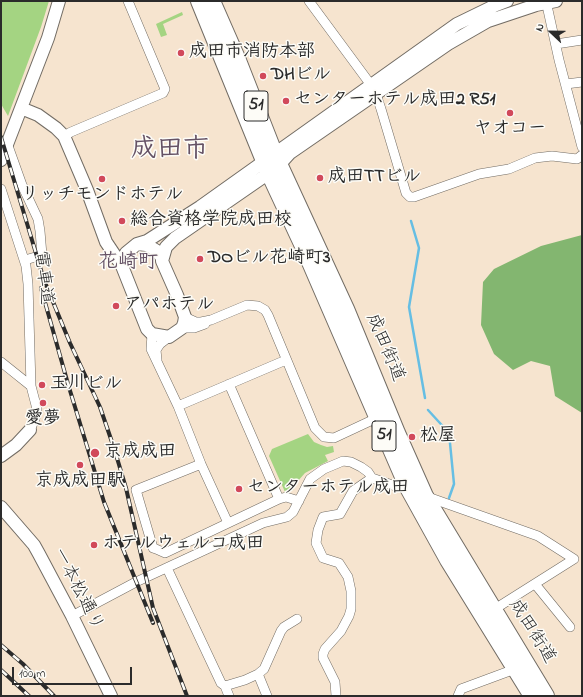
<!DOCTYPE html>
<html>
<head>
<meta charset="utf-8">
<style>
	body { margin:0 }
	#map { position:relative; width:583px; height:697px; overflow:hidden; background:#f6e4cf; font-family:"Indie Flower",sans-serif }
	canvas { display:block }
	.frame { position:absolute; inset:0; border:2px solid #2b2b2b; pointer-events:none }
	.north { position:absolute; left:531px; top:12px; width:40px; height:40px; -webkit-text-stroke:3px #fdfcf7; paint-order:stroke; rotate:292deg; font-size:11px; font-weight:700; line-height:16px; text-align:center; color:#2b2b2b }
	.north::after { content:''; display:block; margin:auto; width:14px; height:18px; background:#2b2b2b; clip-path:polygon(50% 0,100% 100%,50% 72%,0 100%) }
	.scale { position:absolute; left:12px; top:667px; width:120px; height:18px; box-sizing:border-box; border:2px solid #2b2b2b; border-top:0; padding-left:5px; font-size:12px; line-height:14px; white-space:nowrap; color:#2b2b2b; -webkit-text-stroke:3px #fdfcf7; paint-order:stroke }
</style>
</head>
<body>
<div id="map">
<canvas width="583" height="697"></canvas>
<div class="frame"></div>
<div class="north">N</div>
<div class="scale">100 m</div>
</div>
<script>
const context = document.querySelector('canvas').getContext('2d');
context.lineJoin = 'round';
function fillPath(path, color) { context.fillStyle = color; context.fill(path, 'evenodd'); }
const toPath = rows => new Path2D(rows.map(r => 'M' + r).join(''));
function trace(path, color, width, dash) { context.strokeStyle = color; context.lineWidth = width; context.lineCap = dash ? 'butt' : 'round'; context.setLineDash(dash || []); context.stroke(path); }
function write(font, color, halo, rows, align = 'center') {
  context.font = font + ' "Indie Flower","Klee One",sans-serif'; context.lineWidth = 3; context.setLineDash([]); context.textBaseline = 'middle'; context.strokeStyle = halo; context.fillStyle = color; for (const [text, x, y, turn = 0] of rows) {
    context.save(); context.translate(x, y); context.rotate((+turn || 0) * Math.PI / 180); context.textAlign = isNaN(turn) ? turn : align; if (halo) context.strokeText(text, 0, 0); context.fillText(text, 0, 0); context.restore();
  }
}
const green = toPath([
	[1,1,49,1,41,27,8,116,1,104],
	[182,12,183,15,163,24,167,35,161,37,156,24],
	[308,434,314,442,321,445,327,447,333,446,334,452,325,455,328,461,305,473,297,482,293,490,285,492,269,456,272,449]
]);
const forest = toPath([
	[582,235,582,413,555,396,550,366,531,361,513,370,494,354,481,325,483,282,494,269,541,246]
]);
const stream = toPath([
	[411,221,419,248,409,307,425,398],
	[428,410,449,433,454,484,449,498]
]);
const street = toPath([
	[309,1,371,85,376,94,381,109,406,193,410,197,414,197,479,174,509,169,535,158,552,156,577,159,582,155],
	[546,1,559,60,582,147],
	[556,44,582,40],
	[566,84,582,82],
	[64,136,71,132,163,93,165,89,128,1],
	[7,143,22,185,38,219,40,231,42,255,25,260],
	[1,189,26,266,28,284,31,386,37,409,35,419,30,430],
	[185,317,196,322,201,322,211,320,247,305,258,306,265,310,268,315,315,428,324,437,334,438,381,416],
	[182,328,194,328,205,324],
	[152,334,151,349,178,406,201,464,228,523],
	[157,360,156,350,160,344,169,337],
	[1,362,31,386],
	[178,406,286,360],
	[201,464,136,490,153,548,156,549,165,553,279,499,229,384],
	[425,496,538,536,574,559,490,612],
	[279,499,286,497,299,501],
	[167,568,221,683,225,686,229,696],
	[535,584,570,627],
	[72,616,136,582,263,523,287,517,293,512,310,479,324,469,336,464,343,461,351,462,361,467,368,472,372,478,398,487,407,486],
	[258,674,267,696],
	[225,686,245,680,258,674,264,669,281,631,284,627,297,619],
	[336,696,335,682,323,658,323,654,325,649,341,631,349,616,351,609,351,591,348,577,339,563,323,558,316,543,318,530,323,517,340,514,353,491,372,478],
	[458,696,461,689,515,669]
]);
const secondary = toPath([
	[507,1,494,6,457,24,200,207,147,241,137,244,126,253,122,260,122,266,147,329,152,334,169,337,182,328,184,323,185,317,177,295,162,261,166,247,175,238,269,173,280,164,290,153,448,44,488,21,536,5,556,1],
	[21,108,38,115,56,128,64,136,87,190,106,242,122,266],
	[1,160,48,38,59,1],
	[137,244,146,245,152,248,157,251,162,258],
	[1,456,16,445,30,430],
	[1,507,34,545,39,554,72,616,111,696]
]);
const highway = toPath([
	[199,1,269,173,303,246,407,486,448,560,532,696],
	[212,1,237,58,275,155,346,309,397,433,425,496,546,696]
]);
const rail = toPath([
	[1,137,44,280,70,343,100,407,114,448,126,488,153,608,187,696],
	[41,288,68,384,104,502,153,623],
	[1,645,23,664,54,696],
	[1,670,29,696]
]);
const markers = [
	[181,53,4,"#d1495b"],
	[263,76,4,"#d1495b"],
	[286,101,4,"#d1495b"],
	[510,113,4,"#d1495b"],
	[320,178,4,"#d1495b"],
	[102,179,4,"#d1495b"],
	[122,221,4,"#d1495b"],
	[200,259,4,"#d1495b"],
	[116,306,4,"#d1495b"],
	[42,385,4,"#d1495b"],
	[43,403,4,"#d1495b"],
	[412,437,4,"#d1495b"],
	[95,453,5,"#d1495b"],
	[80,465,4,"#d1495b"],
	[239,489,4,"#d1495b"],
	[94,545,4,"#d1495b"]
];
const shields = [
	[256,106,24],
	[384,436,24]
];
const shieldNames = [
	["51",256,106],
	["51",384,436]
];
const poiNames = [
	["成田市消防本部",189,53],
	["DHビル",271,76],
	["センターホテル成田2 R51",294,101],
	["ヤオコー",510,130,"center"],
	["成田TTビル",328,178],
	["リッチモンドホテル",102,196,"center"],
	["総合資格学院成田校",130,221],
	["DOビル花崎町3",208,259],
	["アパホテル",124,306],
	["玉川ビル",50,385],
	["愛夢",43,420,"center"],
	["松屋",420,437],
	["京成成田",104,453],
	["京成成田駅",80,482,"center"],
	["センターホテル成田",247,489],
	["ホテルウェルコ成田",102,545]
];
const streetNames = [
	["電車道",42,278,83],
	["成田街道",384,348,67],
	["一本松通り",77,590,63],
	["成田街道",531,632,58]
];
const quarterNames = [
	["花崎町",128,264]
];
const townNames = [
	["成田市",170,152]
];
fillPath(green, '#a4d482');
fillPath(forest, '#83b670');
trace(stream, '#66bee3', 2.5);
trace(street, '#726c64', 10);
trace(secondary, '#726c64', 14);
trace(highway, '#726c64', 18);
trace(street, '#fff', 9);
trace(secondary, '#fff', 12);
trace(highway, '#fff', 16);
trace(rail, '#2b2b2b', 4);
trace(rail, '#fdfcf7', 2.5, [8]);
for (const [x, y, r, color] of markers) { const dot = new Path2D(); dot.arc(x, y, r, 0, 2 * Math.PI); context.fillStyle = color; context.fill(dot); trace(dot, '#fdfcf7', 1.5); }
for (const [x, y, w] of shields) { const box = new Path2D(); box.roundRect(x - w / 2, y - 15, w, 30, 3); context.fillStyle = '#fdfcf7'; context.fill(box); trace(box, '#2b2b2b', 1); }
write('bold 17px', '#2b2b2b', null, shieldNames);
write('bold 18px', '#2b2b2b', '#fdfcf7', poiNames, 'left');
write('18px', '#2b2b2b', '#fdfcf7', streetNames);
write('bold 20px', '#655265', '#fdfcf7', quarterNames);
write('bold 26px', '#655265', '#fdfcf7', townNames);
</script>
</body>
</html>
